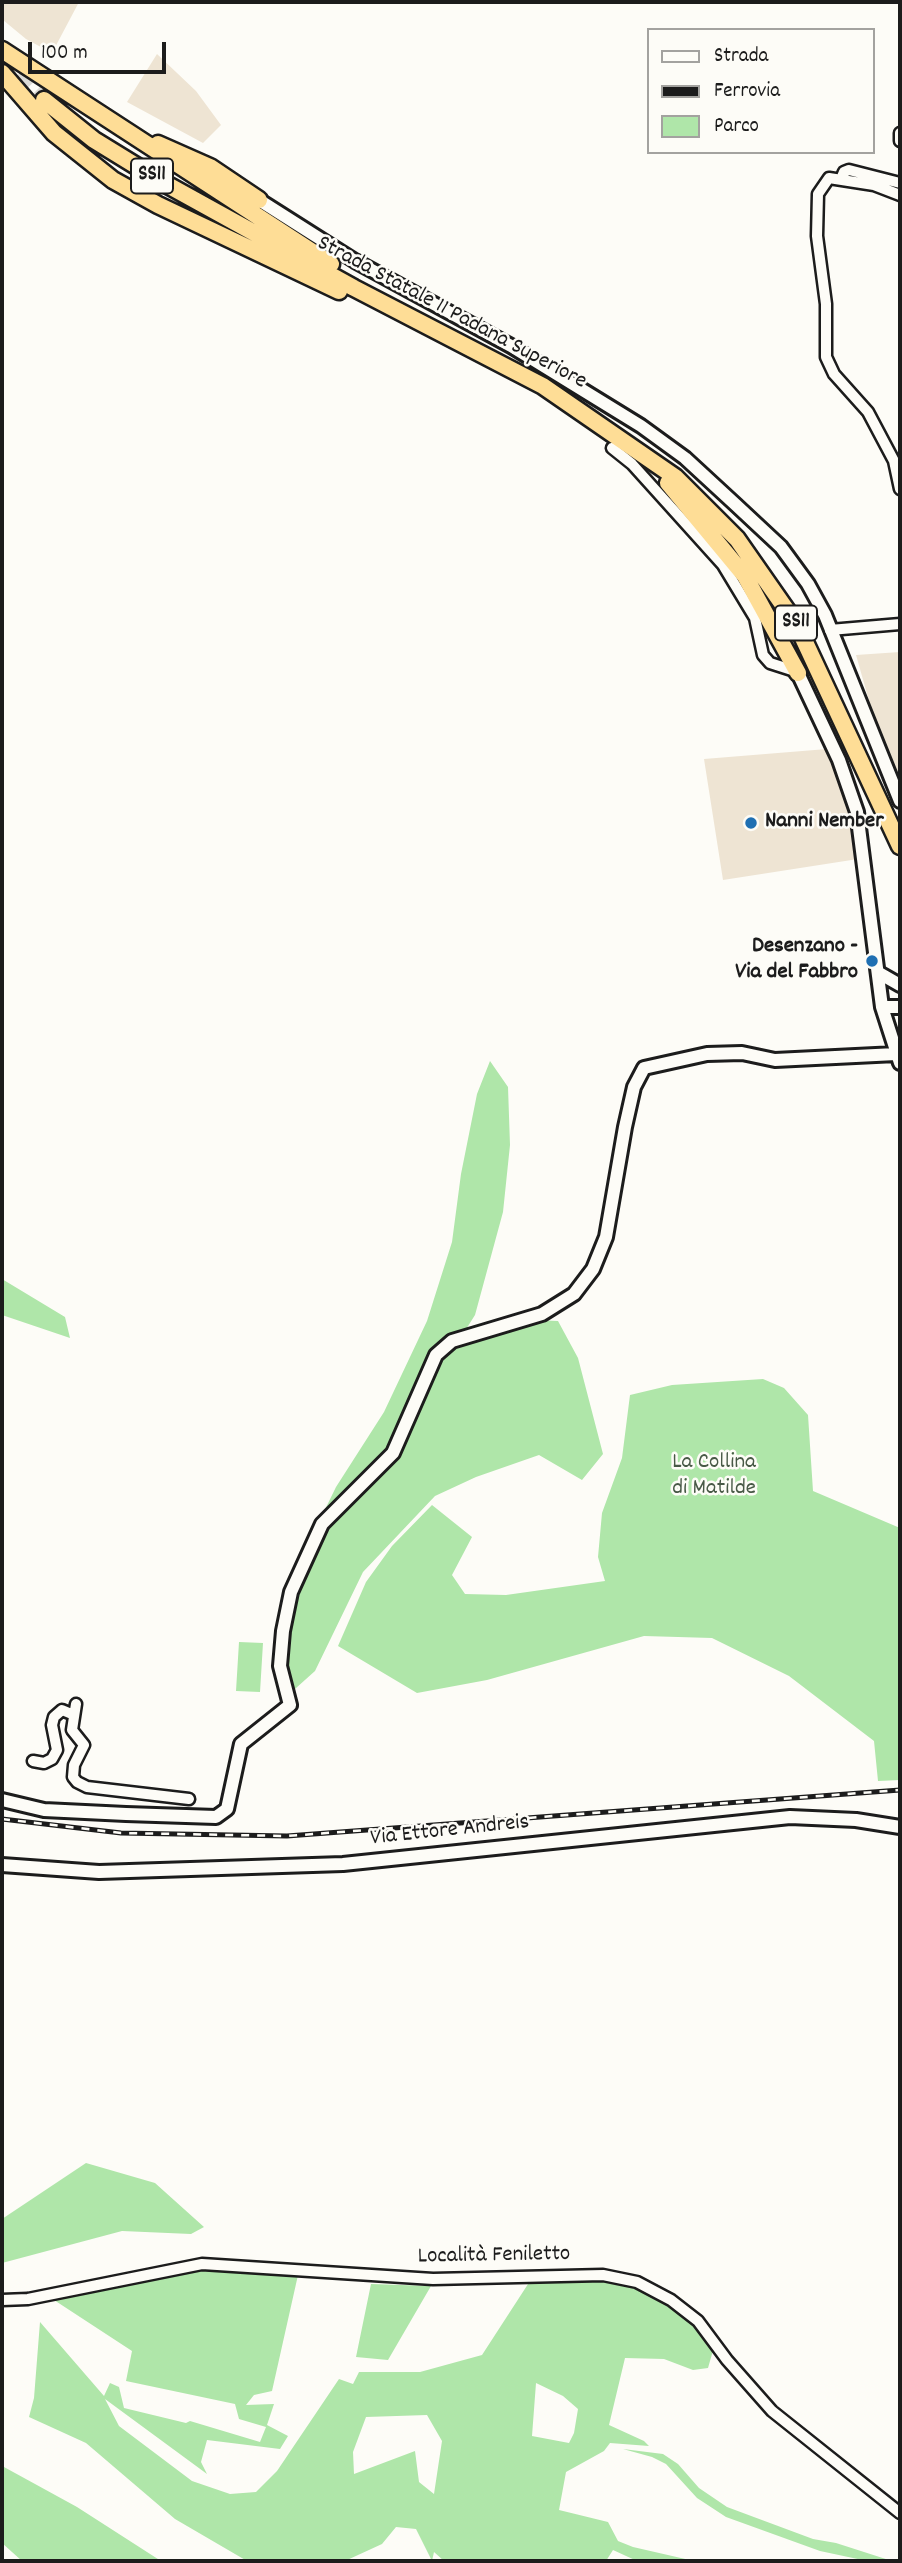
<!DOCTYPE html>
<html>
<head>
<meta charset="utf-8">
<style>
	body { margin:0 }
	#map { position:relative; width:902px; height:2563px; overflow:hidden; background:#fdfcf7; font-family:Dekko,sans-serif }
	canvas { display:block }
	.frame { position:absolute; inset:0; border:4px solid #1c1c1c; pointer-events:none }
	.legend { position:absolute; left:647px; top:28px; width:228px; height:126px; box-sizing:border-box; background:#fdfcf7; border:2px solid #a3a29f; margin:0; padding:9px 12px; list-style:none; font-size:21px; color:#1c1c1c }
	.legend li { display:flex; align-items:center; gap:14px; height:35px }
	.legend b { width:35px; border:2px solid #a3a29f }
	.scale { position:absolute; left:28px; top:42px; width:138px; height:32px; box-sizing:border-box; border:4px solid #1c1c1c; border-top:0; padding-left:9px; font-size:21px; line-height:24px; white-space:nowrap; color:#1c1c1c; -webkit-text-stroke:5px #fdfcf7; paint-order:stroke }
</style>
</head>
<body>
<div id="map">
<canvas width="902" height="2563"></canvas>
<div class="frame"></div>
<ul class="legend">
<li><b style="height:9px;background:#fdfcf7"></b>Strada</li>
<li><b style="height:9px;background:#1c1c1c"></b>Ferrovia</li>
<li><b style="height:19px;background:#afe6a9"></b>Parco</li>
</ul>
<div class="scale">100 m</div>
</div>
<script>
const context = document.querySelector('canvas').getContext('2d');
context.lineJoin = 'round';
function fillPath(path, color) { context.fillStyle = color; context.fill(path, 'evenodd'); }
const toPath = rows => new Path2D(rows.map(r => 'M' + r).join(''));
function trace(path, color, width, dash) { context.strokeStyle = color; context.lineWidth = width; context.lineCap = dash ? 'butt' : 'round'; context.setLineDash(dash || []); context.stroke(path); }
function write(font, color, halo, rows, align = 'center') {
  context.font = font + ' Dekko,sans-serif'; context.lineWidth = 5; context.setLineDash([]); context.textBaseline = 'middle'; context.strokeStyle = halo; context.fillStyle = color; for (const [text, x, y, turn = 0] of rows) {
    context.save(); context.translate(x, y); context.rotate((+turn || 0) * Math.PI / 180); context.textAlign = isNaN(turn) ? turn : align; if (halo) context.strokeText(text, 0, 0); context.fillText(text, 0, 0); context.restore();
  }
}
const built = toPath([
	[2,2,79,2,52,53,26,39,3,20],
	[157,54,196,91,221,125,203,143,127,102],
	[900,652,900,793,892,781,856,655],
	[827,749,851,812,858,859,723,880,704,759]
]);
const green = toPath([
	[490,1061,508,1087,510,1145,503,1212,475,1315,463,1334,509,1319,558,1321,578,1358,603,1454,582,1480,539,1455,476,1477,435,1496,363,1572,315,1671,286,1697,281,1690,293,1575,336,1487,384,1412,427,1321,452,1242,461,1174,477,1094],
	[2,1279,65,1317,70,1338,2,1315],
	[763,1379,784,1388,808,1415,813,1491,900,1528,900,1780,878,1781,874,1741,789,1676,712,1638,644,1636,487,1680,417,1693,338,1646,366,1582,392,1546,432,1505,472,1537,452,1575,465,1594,506,1595,605,1581,598,1557,602,1513,622,1458,630,1395,672,1385],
	[239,1642,263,1643,260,1692,236,1691],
	[86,2163,155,2183,204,2227,191,2234,122,2231,2,2263,2,2219],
	[202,2271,298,2275,272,2391,254,2395,246,2405,274,2404,267,2425,288,2436,280,2449,207,2440,201,2462,207,2474,105,2399,119,2426,192,2481,230,2494,256,2492,277,2471,339,2379,353,2384,359,2372,420,2372,482,2355,530,2281,612,2279,640,2289,680,2309,700,2325,714,2347,708,2368,693,2370,664,2359,625,2358,609,2425,644,2441,649,2446,610,2443,604,2451,566,2472,559,2510,608,2522,618,2541,633,2547,694,2561,637,2561,613,2550,606,2561,444,2561,434,2552,432,2561,416,2529,396,2527,382,2544,345,2561,247,2561,175,2519,86,2443,29,2417,34,2398,40,2322,104,2396,110,2383,119,2387,124,2408,186,2423,190,2421,260,2442,266,2427,239,2419,235,2404,126,2381,132,2351,54,2300],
	[536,2383,563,2396,578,2409,574,2433,569,2443,532,2436],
	[427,2415,442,2441,434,2494,419,2482,415,2451,354,2474,353,2452,366,2417],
	[371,2284,431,2286,388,2360,356,2357],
	[623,2449,663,2454,678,2464,699,2488,727,2507,813,2539,836,2543,892,2561,867,2561,820,2551,726,2517,697,2498,666,2464,652,2457],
	[4,2467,77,2507,161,2561,22,2561,2,2543]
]);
const trunkTunnel = toPath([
	[2,57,44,100]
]);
const minor = toPath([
	[900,133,900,141],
	[841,179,844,172,849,170,900,183],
	[900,195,874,185,829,178,818,194,817,236,826,304,826,357,834,374,868,412,894,461,900,489],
	[612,448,632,464,723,565,755,618,763,655,770,663,798,672],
	[830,630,900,624],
	[76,1704,72,1730,84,1745,74,1765,73,1777,77,1782,87,1787,189,1799],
	[33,1761,44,1763,52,1759,57,1750,52,1725,54,1717,62,1710,74,1715],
	[2,2300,28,2299,202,2264,433,2279,603,2275,637,2282,671,2300,698,2321,727,2360,772,2411,900,2513]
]);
const tertiary = toPath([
	[259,200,355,261,511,346,641,426,685,458,736,505,781,547,808,584,825,615,900,801],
	[798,673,839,760,857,812,882,1007,900,1063],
	[879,973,900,985],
	[882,1007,900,1007],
	[2,1800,44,1810,126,1814,216,1817,227,1809,241,1744,290,1705,280,1666,283,1631,291,1592,322,1524,393,1453,436,1355,452,1341,542,1314,574,1294,593,1269,606,1237,625,1127,634,1087,644,1068,707,1054,742,1053,775,1060,896,1054],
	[2,1865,99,1872,343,1864,790,1817,856,1820,900,1827]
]);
const trunk = toPath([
	[2,50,331,264],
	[2,73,54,133,113,180,158,205,339,291],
	[44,100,94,140,164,183,354,288,543,386,675,477,737,539,797,625,900,846],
	[158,144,210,167,259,200],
	[668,483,745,576,798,673]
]);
const rail = toPath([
	[2,1819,121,1833,287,1836,900,1790]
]);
const markers = [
	[751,823,7,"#1f6fb2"],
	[872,961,7,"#1f6fb2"]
];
const shields = [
	[152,176,42],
	[796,623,42]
];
const shieldNames = [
	["SS11",152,176],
	["SS11",796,623]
];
const streetNames = [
	["Strada Statale 11 Padana Superiore",451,314,28],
	["Via Ettore Andreis",450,1832,-6],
	["Località Feniletto",494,2257,-1]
];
const poiNames = [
	["Nanni Nember",765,823],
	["Desenzano -",858,948,"right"],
	["Via del Fabbro",858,974,"right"]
];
const parkNames = [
	["La Collina",714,1464],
	["di Matilde",714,1490]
];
fillPath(built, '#eee4d3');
fillPath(green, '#afe6a9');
trace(trunkTunnel, '#dbdad6', 16, [16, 8]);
trace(minor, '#1c1c1c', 15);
trace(tertiary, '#1c1c1c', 18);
trace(trunk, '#1c1c1c', 21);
trace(minor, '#fdfcf7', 10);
trace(tertiary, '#fdfcf7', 12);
trace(trunk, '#fedd96', 16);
trace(rail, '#1c1c1c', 5);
trace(rail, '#fdfcf7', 2.5, [8]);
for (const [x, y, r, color] of markers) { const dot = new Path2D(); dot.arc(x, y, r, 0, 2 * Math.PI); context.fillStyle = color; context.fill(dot); trace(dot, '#fdfcf7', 2.5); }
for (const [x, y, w] of shields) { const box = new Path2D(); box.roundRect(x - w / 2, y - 17.5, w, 35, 5); context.fillStyle = '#fdfcf7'; context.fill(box); trace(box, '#1c1c1c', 2); }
write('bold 21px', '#1c1c1c', null, shieldNames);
write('23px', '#1c1c1c', '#fdfcf7', streetNames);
write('bold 23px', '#1c1c1c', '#fdfcf7', poiNames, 'left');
write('23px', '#485946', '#fdfcf7', parkNames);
</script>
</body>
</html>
